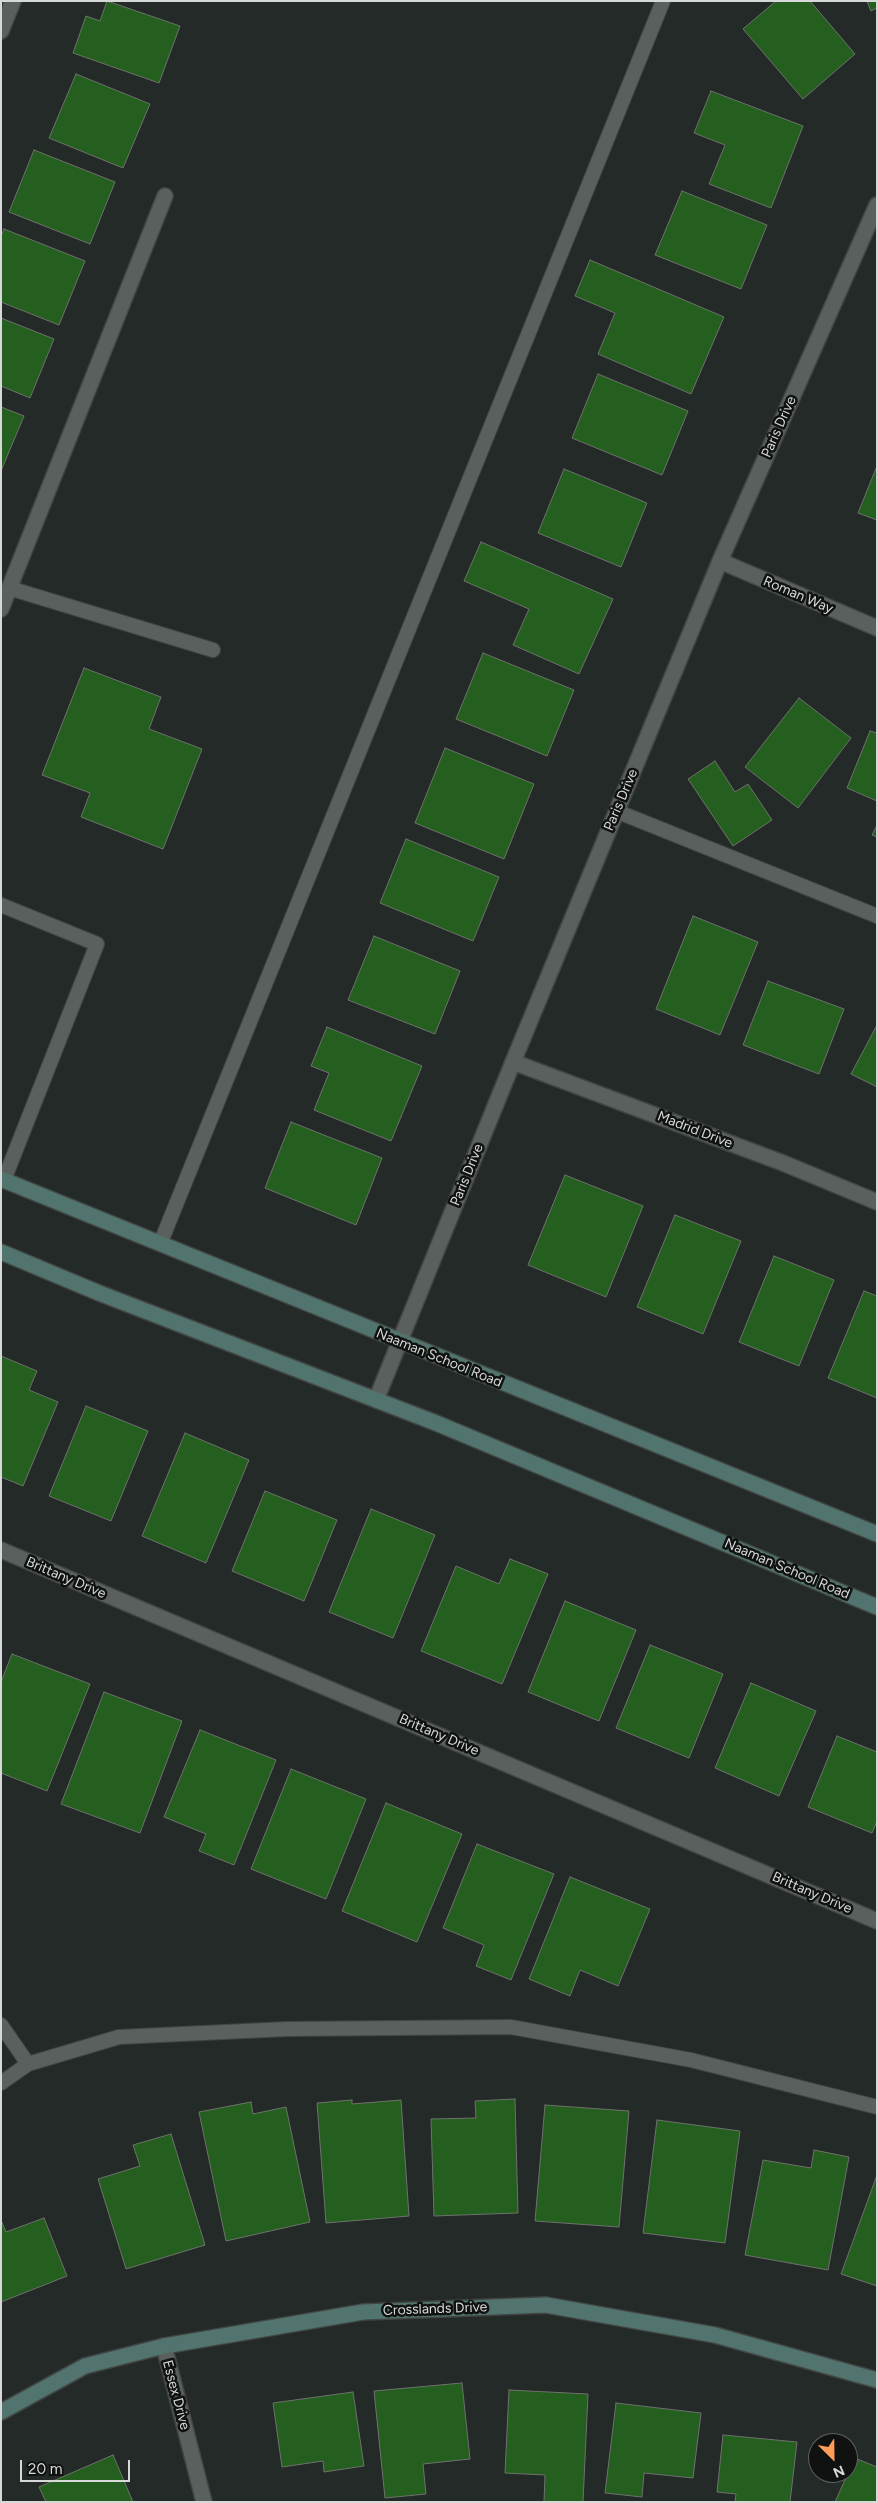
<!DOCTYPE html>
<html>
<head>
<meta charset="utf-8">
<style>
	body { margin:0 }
	#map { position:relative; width:878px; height:2503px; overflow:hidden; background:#242a27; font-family:Figtree,sans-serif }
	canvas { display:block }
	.frame { position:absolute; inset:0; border:2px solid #d6d9d7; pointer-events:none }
	.north { position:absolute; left:808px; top:2433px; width:50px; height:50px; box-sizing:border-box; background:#0f1210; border:1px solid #5f6260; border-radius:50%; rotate:157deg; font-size:14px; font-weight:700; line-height:20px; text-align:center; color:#d6d9d7 }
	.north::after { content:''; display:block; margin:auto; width:18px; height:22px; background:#fd9c56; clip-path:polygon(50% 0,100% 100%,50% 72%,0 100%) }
	.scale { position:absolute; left:20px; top:2460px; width:110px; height:22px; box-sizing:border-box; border:2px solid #d6d9d7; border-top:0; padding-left:6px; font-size:15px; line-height:18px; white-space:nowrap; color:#d6d9d7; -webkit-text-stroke:4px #0f1210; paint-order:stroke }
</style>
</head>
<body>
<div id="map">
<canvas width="878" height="2503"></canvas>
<div class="frame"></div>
<div class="north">N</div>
<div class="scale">20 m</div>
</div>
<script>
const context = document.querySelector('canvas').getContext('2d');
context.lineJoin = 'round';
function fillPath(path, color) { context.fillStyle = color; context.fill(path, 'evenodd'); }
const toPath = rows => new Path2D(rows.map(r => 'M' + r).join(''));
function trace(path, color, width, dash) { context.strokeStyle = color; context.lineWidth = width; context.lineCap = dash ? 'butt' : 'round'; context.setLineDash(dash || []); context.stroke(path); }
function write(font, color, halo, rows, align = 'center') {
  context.font = font + ' Figtree,sans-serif'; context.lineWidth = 5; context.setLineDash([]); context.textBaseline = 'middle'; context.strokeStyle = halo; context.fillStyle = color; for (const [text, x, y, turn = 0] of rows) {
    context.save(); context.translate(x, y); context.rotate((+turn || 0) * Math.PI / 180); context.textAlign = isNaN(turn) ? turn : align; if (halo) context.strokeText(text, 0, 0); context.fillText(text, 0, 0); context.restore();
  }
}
const building = toPath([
	[107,1,180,26,159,83,73,53,86,16,100,21,107,1],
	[776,1,810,1,855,54,803,99,743,29,776,1],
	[867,1,877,1,877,8,871,11,867,1],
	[76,74,150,104,123,168,49,138,76,74],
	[711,91,803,126,771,208,709,184,725,145,694,133,711,91],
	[34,150,115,182,90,244,9,212,34,150],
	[682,191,767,225,741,289,655,255,682,191],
	[4,229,85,261,59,325,1,302,1,236,4,229],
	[590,260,724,317,691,394,598,354,615,313,575,296,590,260],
	[1,318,54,339,30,398,1,386,1,318],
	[598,374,688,411,662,475,572,438,598,374],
	[1,407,24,416,1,471,1,407],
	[877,466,877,520,858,513,877,466],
	[564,469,647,503,621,567,538,533,564,469],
	[481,542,613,599,579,674,513,645,529,609,464,581,481,542],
	[483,653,574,690,547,756,456,719,483,653],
	[84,668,161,697,149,729,202,749,163,849,81,817,90,793,42,775,84,668],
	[799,698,851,738,798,808,745,767,799,698],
	[870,731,877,733,877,801,847,788,870,731],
	[445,748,534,784,504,859,415,823,445,748],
	[715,761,735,792,748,784,772,820,733,846,688,779,715,761],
	[877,825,877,837,872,835,877,825],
	[406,839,499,877,473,941,380,903,406,839],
	[693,916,758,942,720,1035,656,1009,693,916],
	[374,936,460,971,435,1034,348,1000,374,936],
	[768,981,844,1009,819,1074,743,1045,768,981],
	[877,1025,877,1087,851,1074,877,1025],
	[327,1027,422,1066,391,1141,314,1110,329,1073,311,1066,327,1027],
	[291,1122,382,1158,356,1225,265,1188,291,1122],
	[565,1175,643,1206,606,1297,528,1265,565,1175],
	[675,1215,741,1241,703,1334,637,1307,675,1215],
	[774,1256,834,1280,799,1366,739,1342,774,1256],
	[864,1291,877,1296,877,1398,828,1378,864,1291],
	[1,1356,37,1371,29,1390,58,1402,23,1486,1,1477,1,1356],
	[86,1406,148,1431,111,1521,49,1496,86,1406],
	[185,1433,249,1460,206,1563,142,1536,185,1433],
	[265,1491,337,1520,304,1601,232,1571,265,1491],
	[371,1509,435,1535,393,1638,329,1612,371,1509],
	[510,1559,548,1574,502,1684,421,1651,456,1566,499,1584,510,1559],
	[565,1601,636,1630,599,1721,528,1692,565,1601],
	[650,1645,723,1674,689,1758,616,1728,650,1645],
	[12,1654,90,1684,47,1791,1,1773,1,1682,12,1654],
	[751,1683,816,1711,779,1796,715,1768,751,1683],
	[104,1692,182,1721,140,1833,61,1804,104,1692],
	[200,1730,276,1760,234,1865,199,1851,206,1834,164,1817,200,1730],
	[837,1736,877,1752,877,1821,872,1833,808,1807,837,1736],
	[291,1769,366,1799,326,1899,251,1869,291,1769],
	[386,1803,462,1834,417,1942,342,1911,386,1803],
	[477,1844,554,1874,511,1980,476,1966,484,1945,443,1928,477,1844],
	[570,1877,650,1909,618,1986,580,1970,570,1996,529,1979,570,1877],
	[515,2099,518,2213,434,2216,431,2119,476,2118,475,2101,515,2099],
	[352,2100,352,2104,401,2100,409,2216,326,2223,317,2103,352,2100],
	[251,2102,253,2114,286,2107,310,2222,226,2241,199,2112,251,2102],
	[545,2105,629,2111,619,2227,535,2221,545,2105],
	[657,2120,740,2131,725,2243,643,2233,657,2120],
	[171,2134,205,2245,126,2269,98,2179,140,2166,133,2145,171,2134],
	[814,2150,849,2157,828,2270,745,2255,763,2160,811,2168,814,2150],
	[877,2175,877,2286,841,2274,877,2175],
	[44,2218,67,2276,1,2302,1,2220,6,2232,44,2218],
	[462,2383,470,2459,423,2464,426,2494,385,2498,374,2391,462,2383],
	[509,2390,588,2394,583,2502,544,2502,545,2475,505,2473,509,2390],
	[353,2392,364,2466,324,2472,323,2461,282,2467,273,2403,353,2392],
	[616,2403,701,2413,693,2478,644,2473,642,2497,605,2493,616,2403],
	[723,2435,797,2442,790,2502,735,2502,736,2494,717,2492,723,2435],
	[113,2455,133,2502,46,2502,39,2487,113,2455],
	[852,2457,877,2467,877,2502,835,2502,848,2473,852,2457]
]);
const lane = toPath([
	[9,588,213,650],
	[616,811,877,916],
	[1,905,97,944,4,1180],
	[160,1244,663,1],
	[1,2025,28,2064],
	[1,2083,28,2064,119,2037,287,2029,511,2027,691,2060,877,2107]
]);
const street = toPath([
	[1,31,13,1],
	[720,561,877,628],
	[1,609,165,196],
	[513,1062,783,1163,877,1202],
	[376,1400,513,1062,720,561,877,205],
	[1,1550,877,1921],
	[164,2346,204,2502]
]);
const secondary = toPath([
	[1,1179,877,1534],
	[1,1252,99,1293,436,1423,877,1607],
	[1,2412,85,2366,164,2346,363,2312,546,2305,715,2335,877,2380]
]);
const streetNames = [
	["Paris Drive",779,427,-66],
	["Roman Way",798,595,23],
	["Paris Drive",621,800,-67],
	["Madrid Drive",695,1130,21],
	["Paris Drive",467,1175,-68],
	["Naaman School Road",439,1358,22],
	["Naaman School Road",787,1569,23],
	["Brittany Drive",66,1578,23],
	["Brittany Drive",439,1735,23],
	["Brittany Drive",812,1893,23],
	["Crosslands Drive",435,2309,-2],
	["Essex Drive",176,2395,75]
];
fillPath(building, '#245f1f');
trace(building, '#6e726d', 1);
trace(lane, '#414644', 16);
trace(street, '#414644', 18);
trace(secondary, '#414644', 18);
trace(lane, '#5a605d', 14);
trace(street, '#5a605d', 15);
trace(secondary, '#52746e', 15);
write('14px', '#d6d9d7', '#0f1210', streetNames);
</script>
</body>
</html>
